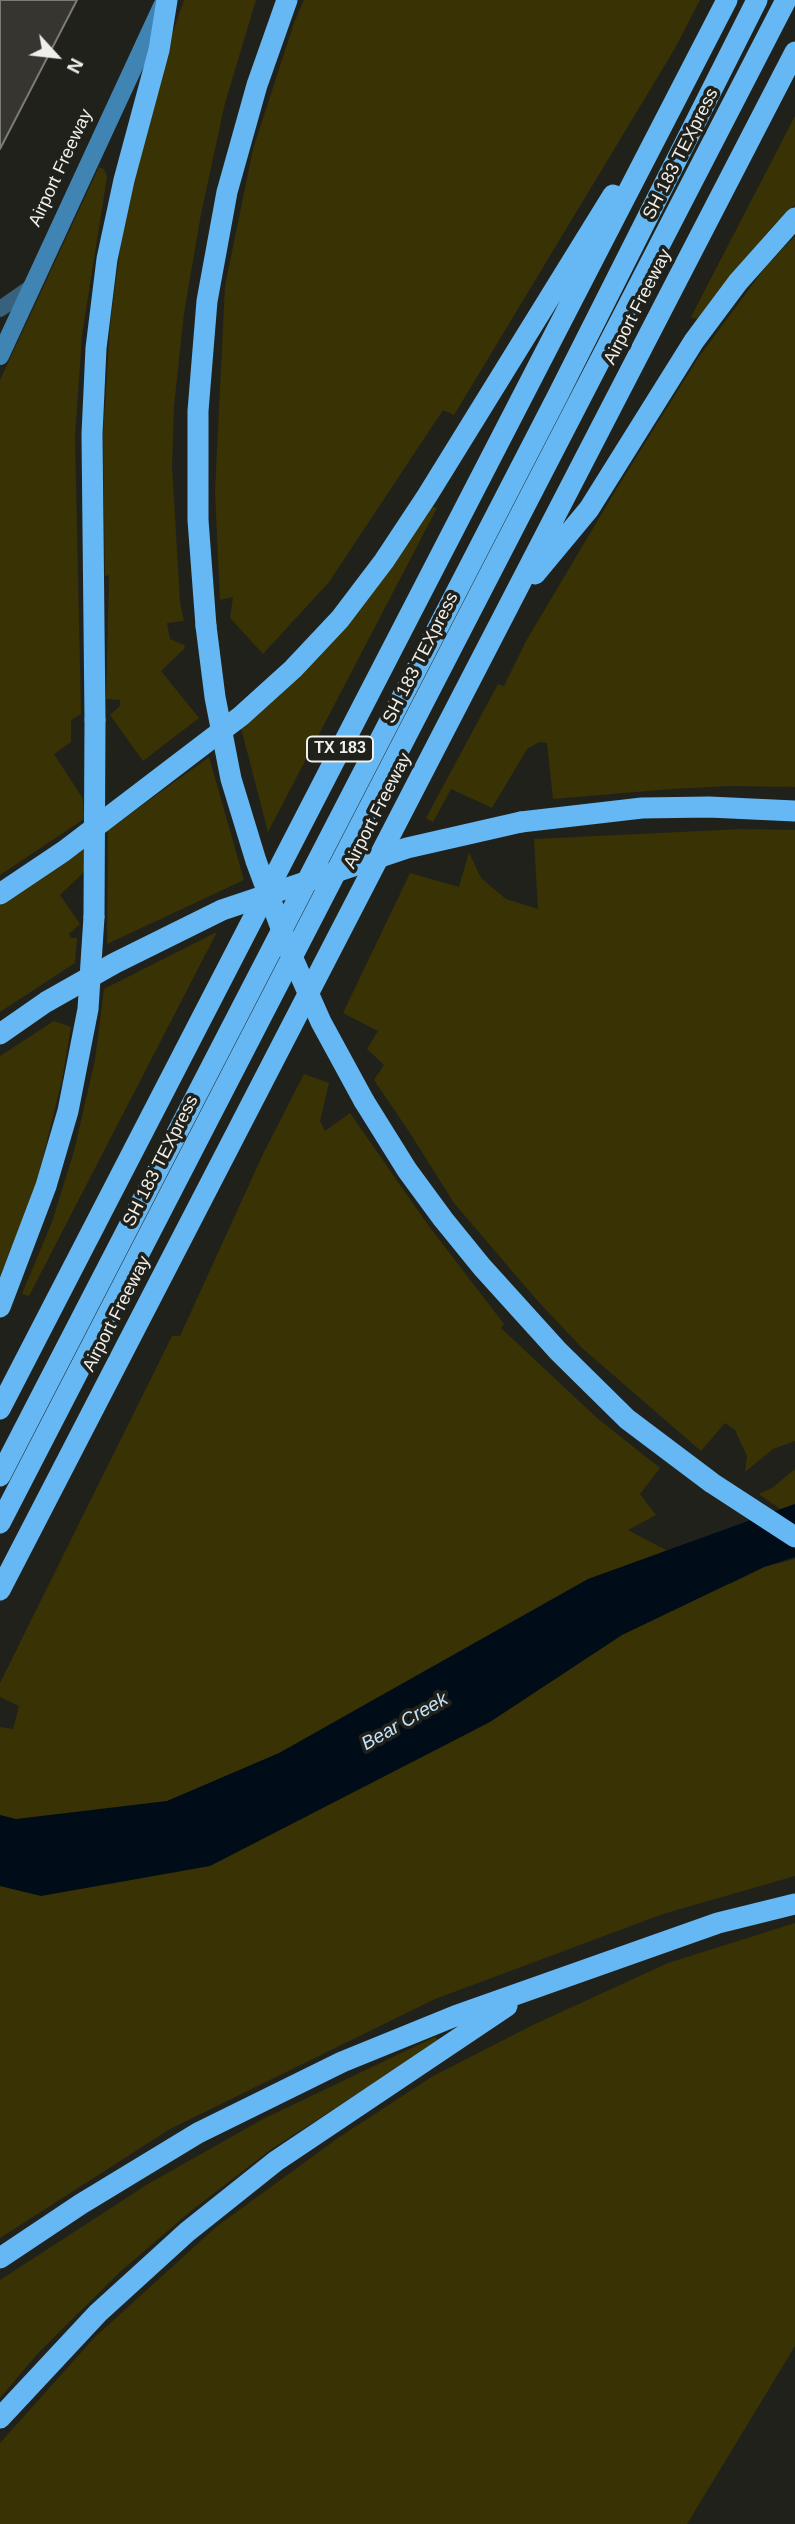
<!DOCTYPE html>
<html>
<head>
<meta charset="utf-8">
<style>
	body { margin:0 }
	#map { position:relative; width:795px; height:2524px; overflow:hidden; background:#21211b; font-family:Helvetica,sans-serif }
	canvas { display:block }
	.north { position:absolute; left:21px; top:21px; width:70px; height:70px; -webkit-text-stroke:5px #21211b; paint-order:stroke; rotate:117deg; font-size:19px; font-weight:700; line-height:28px; text-align:center; color:#f0efeb }
	.north::after { content:''; display:block; margin:auto; width:24px; height:32px; background:#f0efeb; clip-path:polygon(50% 0,100% 100%,50% 72%,0 100%) }
</style>
</head>
<body>
<div id="map">
<canvas width="795" height="2524"></canvas>
<div class="north">N</div>
</div>
<script>
const context = document.querySelector('canvas').getContext('2d');
context.lineJoin = 'round';
function fillPath(path, color) { context.fillStyle = color; context.fill(path, 'evenodd'); }
const toPath = rows => new Path2D(rows.map(r => 'M' + r).join(''));
function trace(path, color, width, dash) { context.strokeStyle = color; context.lineWidth = width; context.lineCap = dash ? 'butt' : 'round'; context.setLineDash(dash || []); context.stroke(path); }
function write(font, color, halo, rows, align = 'center') {
  context.font = font + ' Helvetica,sans-serif'; context.lineWidth = 7; context.setLineDash([]); context.textBaseline = 'middle'; context.strokeStyle = halo; context.fillStyle = color; for (const [text, x, y, turn = 0] of rows) {
    context.save(); context.translate(x, y); context.rotate((+turn || 0) * Math.PI / 180); context.textAlign = isNaN(turn) ? turn : align; if (halo) context.strokeText(text, 0, 0); context.fillText(text, 0, 0); context.restore();
  }
}
const green = toPath([
	[184,0,256,0,225,103,201,214,184,313,174,406,172,466,180,602,184,621,167,623,170,639,184,645,185,648,161,671,199,718,143,761,110,715,120,706,120,700,106,699,109,575,105,576,103,437,110,325,121,241,138,161,170,40],
	[304,0,700,0,674,50,454,415,443,410,329,582,263,654,230,618,233,597,220,600,215,491,225,286,253,149,294,23],
	[795,116,795,205,773,226,731,276,701,320,691,317],
	[99,167,104,169,107,177,82,335,75,437,81,714,71,720,71,742,54,754,83,799,84,819,0,875,0,380],
	[795,236,795,787,731,786,671,789,553,799,547,743,539,742,527,749,492,808,451,789,433,822,426,818,498,684,504,686,526,641,620,483,698,358,767,265],
	[431,506,437,508,268,832,241,728],
	[209,757,244,880,107,944,108,830],
	[742,829,795,830,795,1441,773,1449,745,1472,747,1456,735,1430,725,1423,701,1451,582,1348,536,1299,454,1203,410,1133,374,1080,384,1065,367,1049,378,1031,343,1013,410,873,459,887,469,852,481,878,506,899,538,909,534,839],
	[84,846,84,872,60,895,80,924,69,934,71,938,77,938,75,963,0,1012,0,903],
	[217,932,29,1296,22,1294,52,1222,74,1151,95,1060,104,989],
	[54,1021,71,1027,62,1080,36,1186,0,1276,0,1056],
	[304,1074,329,1083,320,1121,325,1131,350,1113,428,1225,504,1324,501,1328,597,1418,660,1468,640,1494,656,1515,628,1530,730,1584,764,1567,795,1559,795,1876,663,1914,435,1999,170,2129,0,2238,0,1727,13,1729,19,1706,0,1697,0,1683,172,1336,180,1336,263,1154],
	[795,1469,795,1504,780,1509,759,1494,772,1488],
	[795,1923,795,2346,687,2524,0,2524,0,2443,94,2338,216,2227,338,2138,433,2076,533,2025,668,1963],
	[435,2037,440,2041,273,2148,192,2210,121,2271,39,2352,0,2398,0,2280,148,2184,263,2119]
]);
const water = toPath([
	[795,1504,795,1557,764,1567,622,1635,490,1722,210,1866,41,1896,0,1886,0,1815,16,1819,167,1801,279,1753,588,1579]
]);
const building = toPath([
	[0,0,77,0,0,149,0,0]
]);
const street = toPath([
	[0,309,30,288]
]);
const secondary = toPath([
	[0,356,162,6]
]);
const highway = toPath([
	[535,574,589,509,694,341,738,282,795,218],
	[206,626,198,520,198,411,207,301,227,192,257,85,287,0],
	[95,720,92,434,96,348,107,259,124,180,159,50,167,0],
	[521,822,642,808,709,807,795,811],
	[0,894,64,851,241,716,293,669,340,619,384,561,427,496,613,195],
	[364,1101,407,1170,443,1219,482,1267,558,1351,627,1419,712,1483,795,1537],
	[0,1307,46,1186,68,1111,88,1009,94,917],
	[0,1409,727,0],
	[0,1476,557,397,757,0],
	[0,1523,786,0],
	[0,1590,795,52],
	[0,2258,81,2204,198,2133,342,2062,455,2016,718,1923,795,1904],
	[0,2418,98,2313,187,2232,276,2161,507,2006]
]);
const highwayBridge = toPath([
	[206,626,215,697,231,779,256,861,290,952,321,1022,364,1101],
	[94,917,95,720],
	[0,1034,46,1002,115,963,222,910,407,848,521,822]
]);
const shields = [
	[340,749,66]
];
const shieldNames = [
	["TX 183",340,749]
];
const streetNames = [
	["SH 183 TEXpress",681,154,-63],
	["Airport Freeway",61,168,-65],
	["Airport Freeway",638,307,-63],
	["SH 183 TEXpress",421,658,-63],
	["Airport Freeway",378,811,-63],
	["SH 183 TEXpress",161,1161,-63],
	["Airport Freeway",117,1314,-63]
];
const waterNames = [
	["Bear Creek",405,1722,-30]
];
fillPath(green, '#393204');
fillPath(water, '#000c18');
fillPath(building, '#36352f');
trace(building, '#7b7a73', 2);
trace(street, '#38617e', 16);
trace(secondary, '#4084b4', 18);
trace(highway, '#65b8f3', 21);
trace(highwayBridge, '#65b8f3', 21);
for (const [x, y, w] of shields) { const box = new Path2D(); box.roundRect(x - w / 2, y - 12.5, w, 25, 5); context.fillStyle = '#21211b'; context.fill(box); trace(box, '#f0efeb', 2); }
write('bold 16px', '#f0efeb', null, shieldNames);
write('18px', '#f0efeb', '#21211b', streetNames);
write('italic 19px', '#c4e3fb', '#21211b', waterNames);
</script>
</body>
</html>
